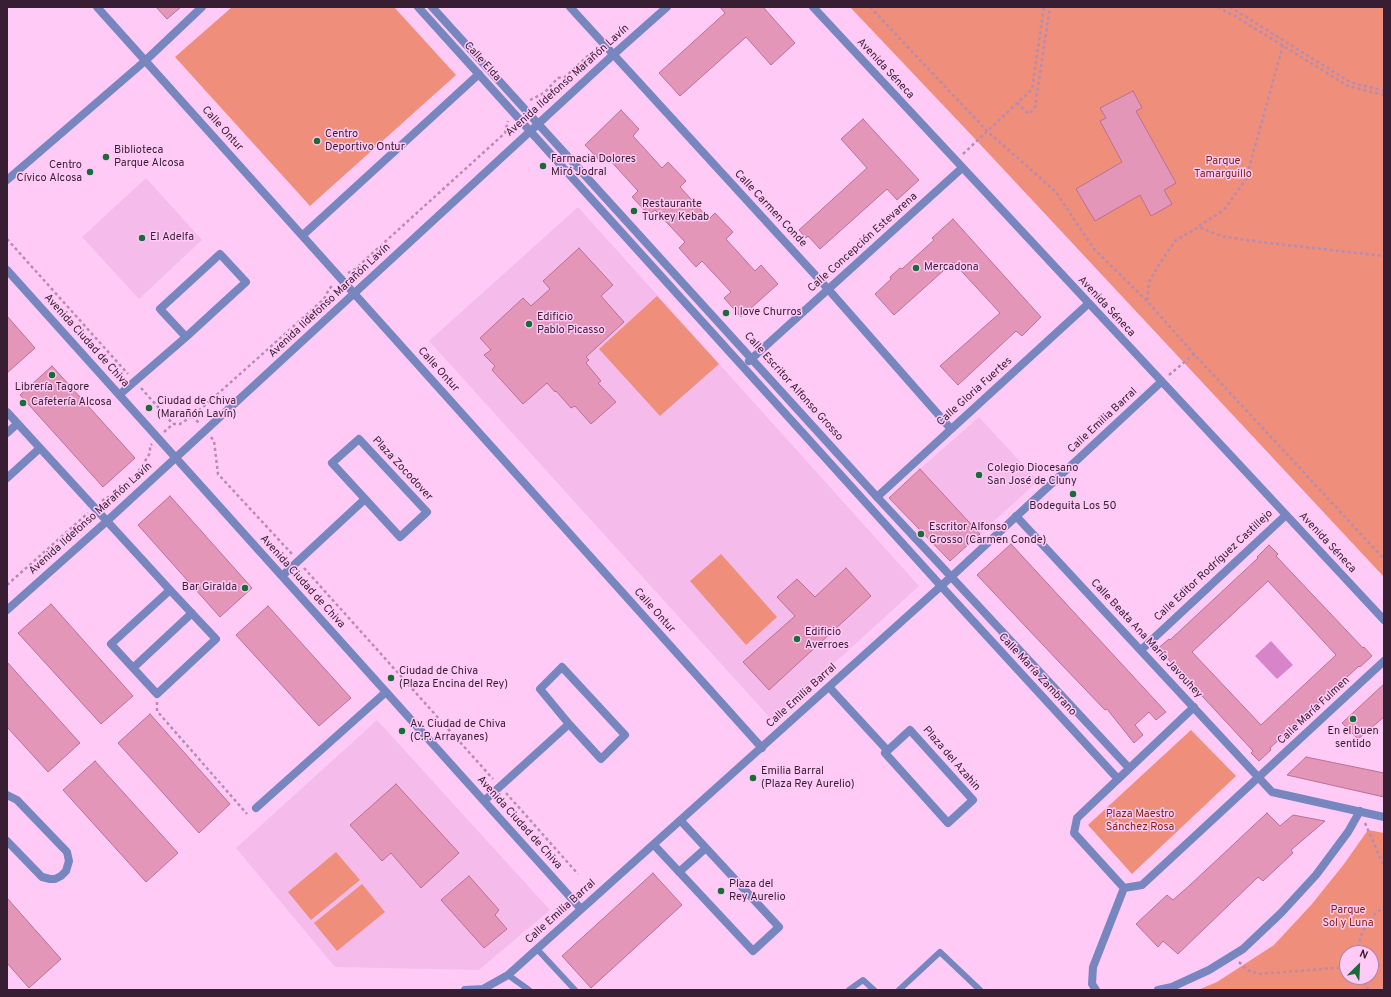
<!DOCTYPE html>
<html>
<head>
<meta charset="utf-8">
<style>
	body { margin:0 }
	#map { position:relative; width:1391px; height:997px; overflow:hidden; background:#ffcaf6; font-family:Overpass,sans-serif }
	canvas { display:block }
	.frame { position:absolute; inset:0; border:8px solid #371e33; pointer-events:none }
	.north { position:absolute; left:1339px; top:945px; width:40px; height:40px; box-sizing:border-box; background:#ffcaf6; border:1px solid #af85a8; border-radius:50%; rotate:24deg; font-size:11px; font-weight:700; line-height:16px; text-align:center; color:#371e33 }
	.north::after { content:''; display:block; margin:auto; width:14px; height:18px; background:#1b6a3a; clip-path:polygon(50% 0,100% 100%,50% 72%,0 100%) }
</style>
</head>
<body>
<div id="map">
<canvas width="1391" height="997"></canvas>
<div class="frame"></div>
<div class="north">N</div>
</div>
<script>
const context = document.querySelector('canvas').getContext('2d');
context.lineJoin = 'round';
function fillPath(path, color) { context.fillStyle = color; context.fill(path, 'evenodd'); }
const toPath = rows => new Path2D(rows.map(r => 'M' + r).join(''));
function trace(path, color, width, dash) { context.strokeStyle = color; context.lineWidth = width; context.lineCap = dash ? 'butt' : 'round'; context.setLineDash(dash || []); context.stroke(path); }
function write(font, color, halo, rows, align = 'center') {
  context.font = font + ' Overpass,sans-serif'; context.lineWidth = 3; context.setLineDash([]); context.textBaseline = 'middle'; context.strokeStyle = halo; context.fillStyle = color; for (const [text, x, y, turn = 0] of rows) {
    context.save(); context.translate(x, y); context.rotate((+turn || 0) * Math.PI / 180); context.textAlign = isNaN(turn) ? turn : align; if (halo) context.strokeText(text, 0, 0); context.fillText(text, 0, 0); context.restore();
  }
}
const built = toPath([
	[146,178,202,240,139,299,82,237],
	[578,207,919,586,772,720,429,341],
	[979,417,1038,481,980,534,920,469],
	[377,720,550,910,479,970,335,967,236,848]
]);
const green = toPath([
	[232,7,394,7,456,75,310,206,175,57],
	[850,7,1384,7,1384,577,977,141],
	[657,296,719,364,660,416,599,349],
	[721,554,777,617,746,645,690,581],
	[1191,730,1236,776,1132,874,1088,825],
	[1368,830,1384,833,1384,990,1198,990,1217,982,1274,945,1312,904,1344,864],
	[1347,953,1371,953,1371,977,1347,977],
	[336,852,360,880,311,920,288,892],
	[362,884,385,912,337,951,314,923]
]);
const water = toPath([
	[1271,641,1293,665,1277,679,1255,656]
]);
const building = toPath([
	[156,7,181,7,167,19,156,7],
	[720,7,763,7,795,43,771,65,746,37,680,96,659,73,725,13,720,7],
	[1133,91,1142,108,1136,111,1176,183,1164,190,1172,204,1151,216,1140,195,1095,221,1076,189,1122,162,1100,121,1106,118,1100,108,1133,91],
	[621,110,639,129,633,136,662,168,668,162,686,181,680,187,709,219,715,213,733,232,726,239,755,271,761,265,778,284,741,317,724,298,731,292,702,261,696,267,679,248,685,242,655,210,649,215,632,197,638,191,608,158,602,163,585,145,621,110],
	[863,119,919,180,897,200,887,189,820,249,808,236,806,238,799,230,867,168,841,139,863,119],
	[953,219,1041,317,1022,336,1016,331,958,385,940,366,1000,313,953,262,894,315,875,294,891,279,890,277,900,268,902,269,934,240,932,238,953,219],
	[579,248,613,285,601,296,624,322,586,357,589,360,586,363,601,381,598,383,616,402,591,424,575,406,571,408,556,391,555,392,547,383,523,404,492,370,495,366,484,355,491,350,480,338,523,298,531,306,550,289,543,281,579,248],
	[7,316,35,348,7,373,7,316],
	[52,366,135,458,103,487,20,395,52,366],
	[920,469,980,534,950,561,889,498,920,469],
	[170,496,252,588,220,617,138,525,170,496],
	[1011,544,1166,712,1156,720,1149,712,1135,725,1143,735,1134,743,1107,709,1105,710,1061,664,977,575,1011,544],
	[1269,545,1278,554,1276,556,1363,648,1364,647,1372,656,1360,667,1359,666,1270,748,1271,750,1259,761,1251,753,1253,751,1166,657,1164,659,1156,650,1169,639,1170,640,1258,558,1257,557,1269,545],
	[1268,581,1336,655,1261,725,1192,652,1268,581],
	[846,568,871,596,769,690,743,662,795,616,777,597,797,579,815,597,846,568],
	[51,604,133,696,101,724,18,633,51,604],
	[268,606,351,698,319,726,236,635,268,606],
	[7,662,80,743,48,772,7,727,7,662],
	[1384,684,1384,717,1358,739,1342,723,1384,684],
	[150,714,230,804,199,833,118,743,150,714],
	[1306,757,1384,773,1384,797,1287,775,1306,757],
	[95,761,178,853,146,882,63,790,95,761],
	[396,784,459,853,421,888,391,853,382,861,350,825,396,784],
	[1267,813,1280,826,1293,815,1325,821,1291,850,1293,853,1263,881,1258,877,1178,954,1163,941,1158,947,1136,924,1167,895,1173,900,1190,885,1267,813],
	[653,873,682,905,591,988,562,956,653,873],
	[469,876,499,910,495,915,507,929,484,948,441,900,469,876],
	[7,898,61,959,29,988,7,963,7,898]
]);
const path = toPath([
	[870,7,987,131,1056,192,1094,249,1147,301,1194,354,1384,559],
	[1218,7,1238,18,1348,86,1384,95],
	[1230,7,1350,82,1384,91],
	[530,100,544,93,558,78,565,77,590,54],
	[1017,103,1029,114,1035,107,1050,7],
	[963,154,1032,89,1044,7],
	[1199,226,1224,210,1246,179,1283,45],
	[7,239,128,374],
	[348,273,355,269,505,133,508,121],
	[1147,300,1149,282,1160,263,1176,240,1199,227,1221,236,1260,242,1384,256],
	[1169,375,1194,354],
	[141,388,173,424],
	[192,416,199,423],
	[164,432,173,424,180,424,194,415,324,299,329,289,333,285],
	[211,437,214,441,218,474,292,554],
	[102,501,105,498,113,496,138,472,150,453,150,446,152,444],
	[304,568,493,779],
	[7,585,88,513],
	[157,702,157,711,247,814],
	[506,793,578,874],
	[1365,823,1384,867],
	[1356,953,1361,936,1366,925,1375,914,1384,907],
	[1239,962,1247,970,1260,974,1347,967],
	[1371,966,1384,965],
	[1361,977,1363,982,1369,990]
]);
const service = toPath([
	[537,949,575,990],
	[508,975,529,990],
	[849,990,863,980,874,990],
	[899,990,940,952,980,990]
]);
const pedestrian = toPath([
	[570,7,828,289,951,429],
	[303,235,479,74],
	[877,497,1088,304],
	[1141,650,1286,515],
	[256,808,386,692]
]);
const minor = toPath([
	[97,7,762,748],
	[418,7,941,586,1118,779],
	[432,7,877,497,1129,768],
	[7,180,145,61,202,7],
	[7,270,581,909],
	[749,361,962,168],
	[119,395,186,337,246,282,220,254,160,309,186,337],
	[7,412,40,448,7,478],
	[7,433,17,424],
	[359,439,427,512,400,537,332,463,359,439],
	[40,448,170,590],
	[1016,516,1272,792,1384,817],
	[282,576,365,499],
	[170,590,216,639,157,694,111,644,170,590],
	[7,610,107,521,614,54,667,7],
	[562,667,625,735,601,759,569,724,540,689,562,667],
	[133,668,192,613],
	[829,687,887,750],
	[910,730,973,800,948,823,885,753,910,730],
	[7,795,17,800,67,852,69,861,66,871,61,876,55,879,50,879,42,877,7,841],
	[484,801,569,724],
	[654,845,753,951,779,927,681,821],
	[679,872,706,848],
	[1124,888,1142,885,1384,661],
	[1124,888,1074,833,1077,818,1194,707],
	[465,990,483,989,508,975,951,577,1161,382],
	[1096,990,1092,984,1093,967,1124,888],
	[1158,990,1172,987,1209,970,1243,949,1281,913,1316,875,1348,832,1360,811]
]);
const tertiary = toPath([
	[813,7,1384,620]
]);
const markers = [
	[317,141,4,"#1b6a3a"],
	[106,157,4,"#1b6a3a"],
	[543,166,4,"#1b6a3a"],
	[90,172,4,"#1b6a3a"],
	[634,211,4,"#1b6a3a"],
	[142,238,4,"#1b6a3a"],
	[916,268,4,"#1b6a3a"],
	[726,313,4,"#1b6a3a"],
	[529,324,4,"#1b6a3a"],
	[52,375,4,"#1b6a3a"],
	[23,403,4,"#1b6a3a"],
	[149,408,4,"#1b6a3a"],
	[979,475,4,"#1b6a3a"],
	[1073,494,4,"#1b6a3a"],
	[921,534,4,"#1b6a3a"],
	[245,588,4,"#1b6a3a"],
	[797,639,4,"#1b6a3a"],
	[391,678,4,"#1b6a3a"],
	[1353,719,4,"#1b6a3a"],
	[402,731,4,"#1b6a3a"],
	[753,778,4,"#1b6a3a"],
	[721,891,4,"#1b6a3a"]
];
const streetNames = [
	["Calle Elda",482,62,48],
	["Avenida Séneca",885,69,47],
	["Avenida Ildefonso Marañón Lavín",568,81,-42],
	["Calle Ontur",222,129,48],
	["Calle Carmen Conde",770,209,47],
	["Calle Concepción Estevarena",863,243,-42],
	["Avenida Ildefonso Marañón Lavín",330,301,-43],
	["Avenida Séneca",1106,307,47],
	["Avenida Ciudad de Chiva",86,341,48],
	["Calle Ontur",438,370,48],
	["Calle Escritor Alfonso Grosso",793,387,48],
	["Calle Gloria Fuertes",975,392,-42],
	["Calle Emilia Barral",1103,421,-43],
	["Plaza Zocodover",402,469,47],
	["Avenida Ildefonso Marañón Lavín",91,519,-42],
	["Avenida Séneca",1327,543,47],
	["Calle Editor Rodríguez Castillejo",1214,566,-43],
	["Avenida Ciudad de Chiva",302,582,48],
	["Calle Ontur",654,611,48],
	["Calle Beata Ana María Javouhey",1146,639,47],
	["Calle María Zambrano",1037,675,47],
	["Calle Emilia Barral",802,696,-42],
	["Calle María Fulmen",1314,711,-43],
	["Plaza del Azahin",951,759,49],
	["Avenida Ciudad de Chiva",519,823,48],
	["Calle Emilia Barral",561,912,-42]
];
const poiNames = [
	["Centro",325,135],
	["Deportivo Ontur",325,148],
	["Biblioteca",114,151],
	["Parque Alcosa",114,164],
	["Farmacia Dolores",551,160],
	["Miró Jodral",551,173],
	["Centro",82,166,"right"],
	["Cívico Alcosa",82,179,"right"],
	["Restaurante",642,205],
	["Turkey Kebab",642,218],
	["EI Adelfa",150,238],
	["Mercadona",924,268],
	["I love Churros",734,313],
	["Edificio",537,318],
	["Pablo Picasso",537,331],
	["Librería Tagore",52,388,"center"],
	["Ciudad de Chiva",157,402],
	["(Marañón Lavín)",157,415],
	["Cafetería Alcosa",31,403],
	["Colegio Diocesano",987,469],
	["San José de Cluny",987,482],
	["Bodeguita Los 50",1073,507,"center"],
	["Escritor Alfonso",929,528],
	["Grosso (Carmen Conde)",929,541],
	["Bar Giralda",237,588,"right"],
	["Edificio",805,633],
	["Averroes",805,646],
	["Ciudad de Chiva",399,672],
	["(Plaza Encina del Rey)",399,685],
	["Av. Ciudad de Chiva",410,725],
	["(C.P. Arrayanes)",410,738],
	["En el buen",1353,732,"center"],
	["sentido",1353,745,"center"],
	["Emilia Barral",761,772],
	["(Plaza Rey Aurelio)",761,785],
	["Plaza del",729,885],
	["Rey Aurelio",729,898]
];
const parkNames = [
	["Parque",1223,162],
	["Tamarguillo",1223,175],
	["Plaza Maestro",1140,815],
	["Sánchez Rosa",1140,828],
	["Parque",1348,911],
	["Sol y Luna",1348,924]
];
fillPath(built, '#f5bceb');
fillPath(green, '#ef8e7b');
fillPath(water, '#d784cb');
fillPath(building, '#e496b8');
trace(building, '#bb7091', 1);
trace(path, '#b78cb0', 2.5, [3, 3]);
trace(service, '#7786bf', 6);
trace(pedestrian, '#7786bf', 8);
trace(minor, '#7786bf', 8);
trace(tertiary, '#7786bf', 8);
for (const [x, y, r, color] of markers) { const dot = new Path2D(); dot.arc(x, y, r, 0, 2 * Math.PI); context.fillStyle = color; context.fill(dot); trace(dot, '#ffcaf6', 1.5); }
write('11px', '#371e33', '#ffcaf6', streetNames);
write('11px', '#371e33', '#ffcaf6', poiNames, 'left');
write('11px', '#832413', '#ffcaf6', parkNames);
</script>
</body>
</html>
